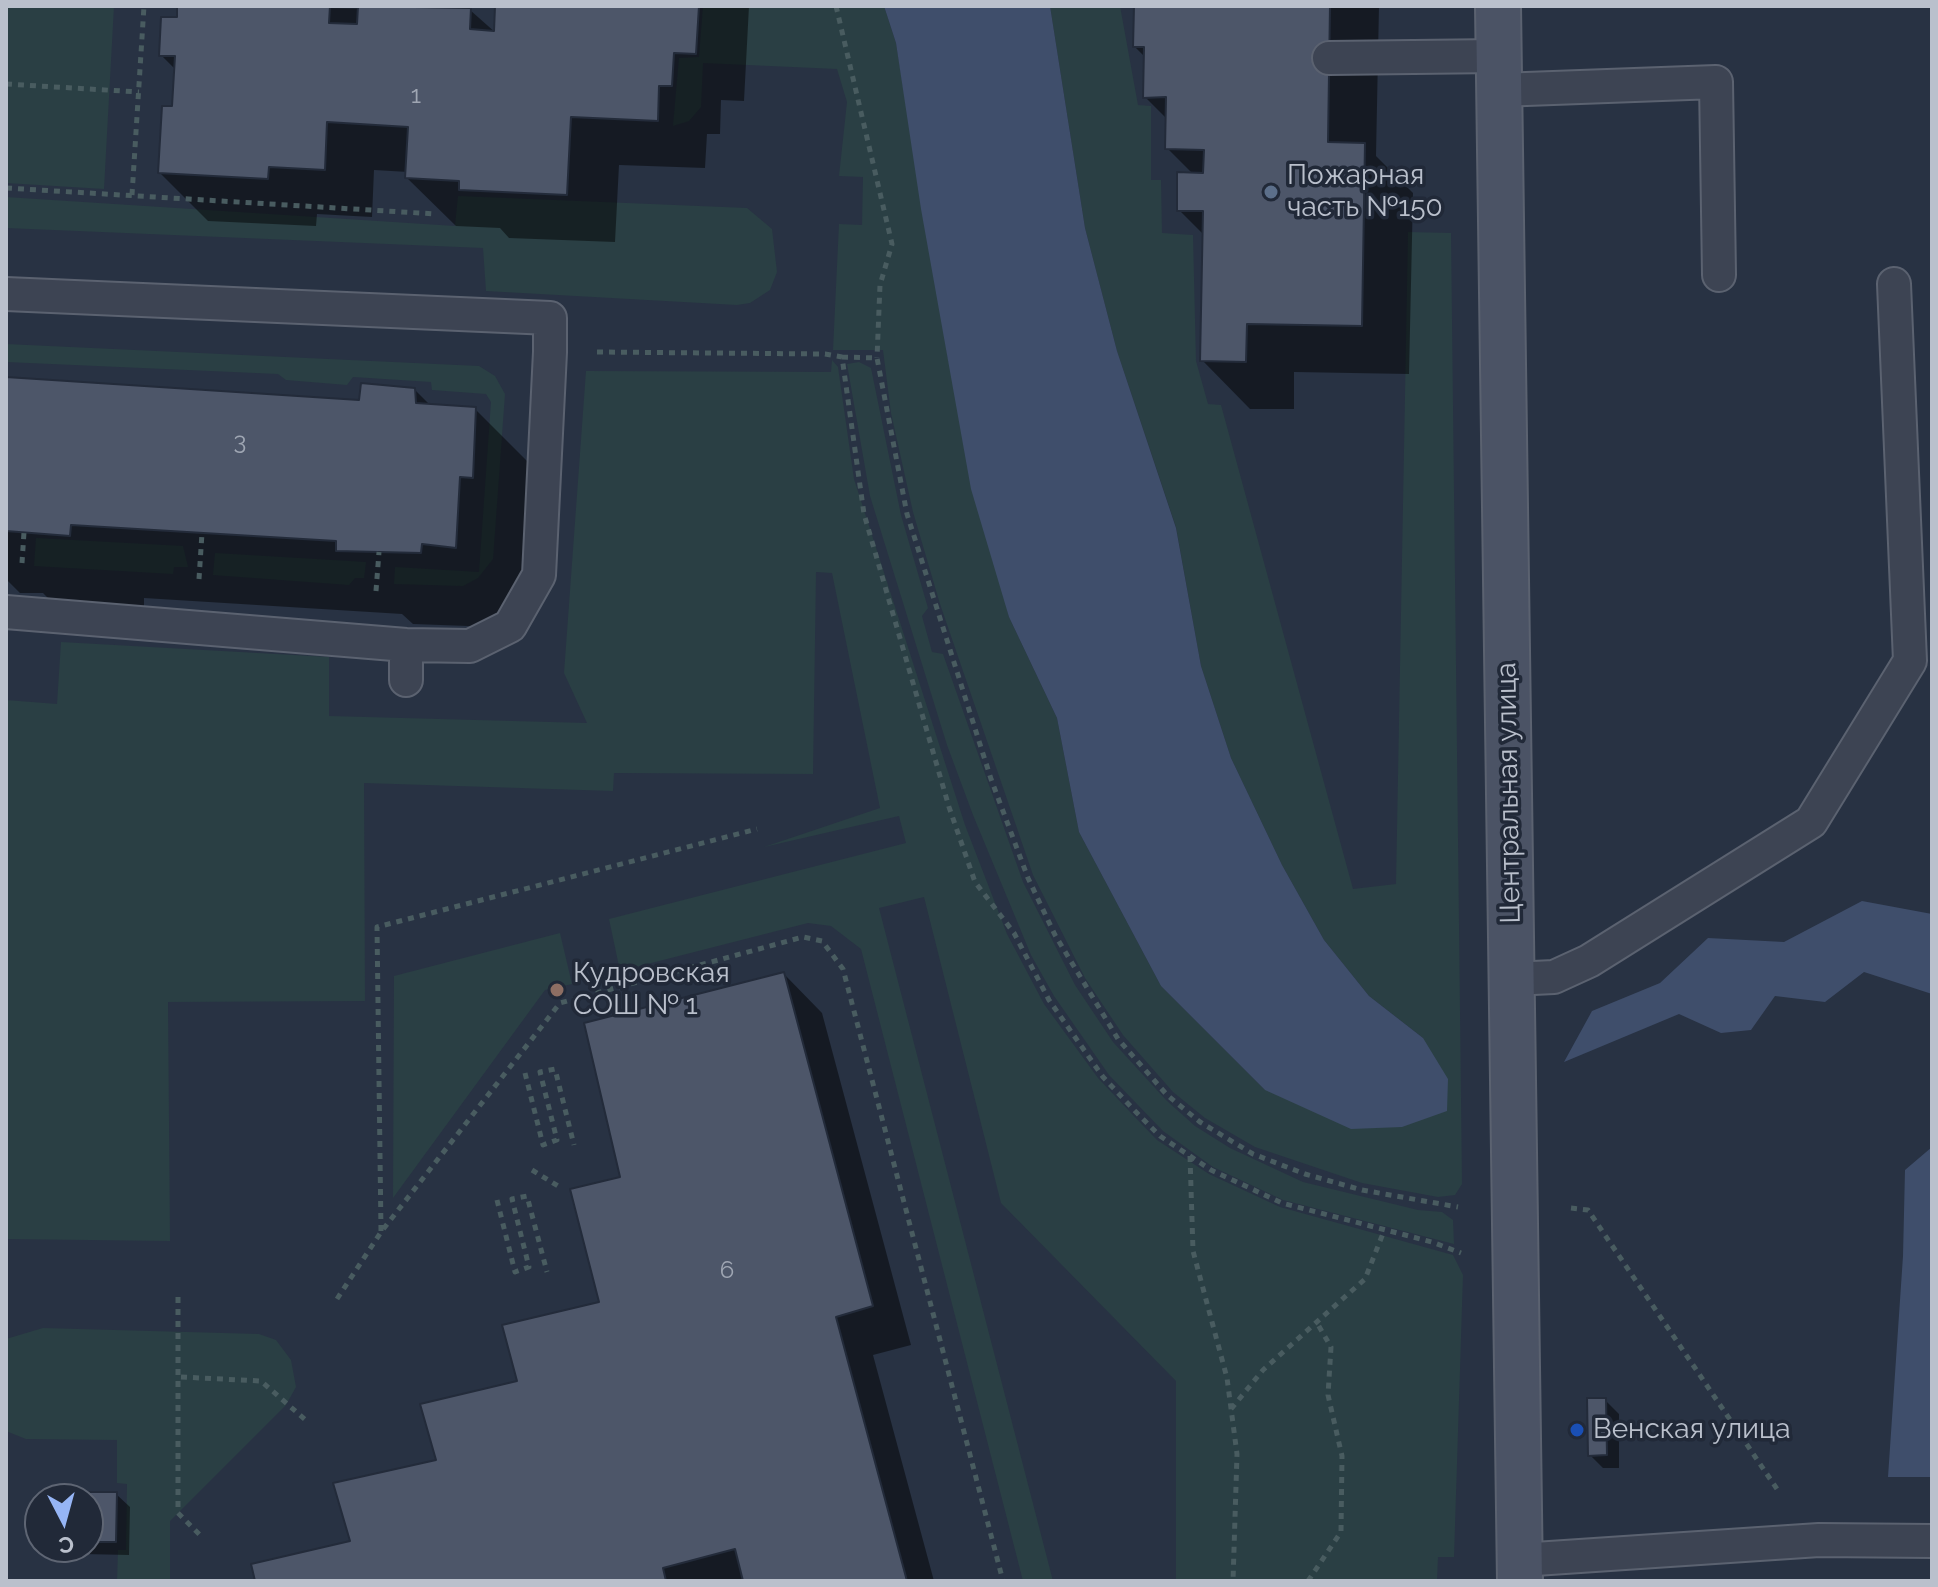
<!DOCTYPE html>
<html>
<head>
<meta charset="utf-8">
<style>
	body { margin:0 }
	#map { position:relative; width:1938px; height:1587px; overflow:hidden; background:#283243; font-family:Raleway,sans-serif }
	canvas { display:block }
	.frame { position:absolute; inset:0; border:8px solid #bac0cc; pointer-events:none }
	.north { position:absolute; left:24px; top:1483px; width:80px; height:80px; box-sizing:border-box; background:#212938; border:2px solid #5e6573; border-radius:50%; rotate:174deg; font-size:22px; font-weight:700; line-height:32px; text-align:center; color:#bac0cc }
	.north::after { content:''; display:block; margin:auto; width:28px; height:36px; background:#96b5f5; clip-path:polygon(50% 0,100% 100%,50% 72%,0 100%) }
</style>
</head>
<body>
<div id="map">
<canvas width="1938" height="1587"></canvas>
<div class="frame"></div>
<div class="north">С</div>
</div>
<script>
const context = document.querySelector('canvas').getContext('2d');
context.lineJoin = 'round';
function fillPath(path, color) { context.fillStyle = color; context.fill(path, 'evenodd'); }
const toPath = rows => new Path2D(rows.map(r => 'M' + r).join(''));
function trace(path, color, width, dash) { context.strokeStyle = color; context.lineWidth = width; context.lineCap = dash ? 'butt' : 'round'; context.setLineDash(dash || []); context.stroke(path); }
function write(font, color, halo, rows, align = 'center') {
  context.font = font + ' Raleway,sans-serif'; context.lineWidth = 7; context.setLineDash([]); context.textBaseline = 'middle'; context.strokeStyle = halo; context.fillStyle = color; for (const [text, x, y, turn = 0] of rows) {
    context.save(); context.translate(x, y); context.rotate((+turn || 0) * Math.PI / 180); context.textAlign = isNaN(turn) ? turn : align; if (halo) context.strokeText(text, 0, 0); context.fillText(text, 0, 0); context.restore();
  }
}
const green = toPath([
	[6,6,114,6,104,189,6,183],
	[703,6,884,6,896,43,948,358,1009,617,1057,718,1079,832,1161,986,1265,1090,1423,1038,1369,996,1324,940,1282,865,1231,758,1201,666,1176,527,1117,351,1085,228,1050,6,1120,6,1138,105,1151,106,1151,180,1161,180,1162,233,1193,235,1196,361,1208,404,1221,405,1353,889,1396,884,1408,232,1451,233,1462,1184,1455,1195,1438,1197,1362,1183,1255,1147,1205,1118,1173,1092,1123,1035,1085,978,1033,875,940,604,913,512,891,413,883,350,833,350,839,224,862,225,863,177,839,176,847,102,837,69,703,63,701,107,689,121,673,126,679,58,699,57],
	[458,196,747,208,772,229,777,272,770,290,750,303,737,305,486,291,483,248,6,228,6,197,455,226],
	[6,344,479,366,495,376,505,394,493,559,478,578,463,586,394,584,395,567,479,572,491,402,486,394,432,390,431,382,353,377,347,385,286,380,278,374,6,362],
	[832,360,838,367,854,479,965,825,1007,934,1044,1004,1098,1078,1131,1113,1157,1140,1209,1174,1280,1207,1453,1255,1463,1275,1454,1557,1438,1557,1437,1581,1176,1581,1176,1381,1001,1203,924,897,879,908,1053,1581,1023,1581,861,949,831,926,808,923,620,971,609,919,906,843,899,816,764,847,880,808,832,573,816,572,813,774,614,773,613,791,364,783,365,1001,168,1002,170,1241,6,1239,6,700,57,704,61,642,329,657,329,716,587,723,564,673,586,371,831,372],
	[859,362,871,368,901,515,928,608,922,616,932,652,943,654,1023,882,1075,985,1113,1042,1166,1100,1195,1126,1230,1148,1303,1182,1418,1210,1442,1212,1453,1220,1454,1244,1283,1200,1213,1167,1163,1131,1109,1075,1054,996,1031,955,973,815,947,745,870,496,847,364],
	[36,538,183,546,188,567,174,567,173,574,34,566],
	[215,553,366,562,364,578,355,578,349,585,213,575],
	[560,933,572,984,545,990,393,1198,394,976],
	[43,1328,259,1334,276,1340,291,1360,296,1387,286,1405,170,1521,170,1581,117,1581,118,1550,126,1550,127,1484,117,1483,117,1440,26,1439,6,1431,6,1339]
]);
const water = toPath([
	[884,6,1050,6,1085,228,1117,351,1176,528,1201,666,1231,758,1282,865,1324,940,1369,996,1423,1038,1448,1079,1447,1111,1402,1127,1351,1129,1265,1090,1161,986,1079,832,1057,718,1009,617,971,489,921,209,896,43],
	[1862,901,1932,914,1932,994,1864,972,1825,1002,1775,996,1751,1030,1721,1033,1679,1014,1564,1062,1592,1011,1660,983,1708,938,1784,942],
	[1932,1147,1932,1477,1888,1477,1903,1256,1905,1170]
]);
const shadow = toPath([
	[179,6,470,10,496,33,497,6,749,6,744,101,721,100,720,134,707,134,705,168,619,165,615,242,509,238,500,228,456,226,407,178,408,172,374,170,372,217,317,214,316,226,208,221,160,173,174,108,176,70,161,55,178,19],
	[1136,6,1379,6,1376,156,1413,193,1409,374,1294,372,1294,409,1250,409,1202,360,1205,236,1179,210,1193,174,1167,148,1167,119,1145,97,1146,58,1135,47],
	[6,379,361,403,415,390,431,406,475,409,550,484,530,621,495,627,413,624,402,614,144,598,144,609,54,604,43,593,20,593,6,579],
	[784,974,822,1013,911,1345,873,1355,934,1581,257,1581,352,1542,601,1303,622,1178],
	[1605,1400,1619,1414,1619,1468,1603,1468,1590,1455],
	[116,1494,130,1507,129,1555,82,1554,74,1547,88,1547,88,1499,69,1499]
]);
const building = toPath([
	[177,6,330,6,329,23,357,24,358,6,471,8,470,29,494,31,495,6,699,6,696,54,674,53,672,86,659,86,658,121,571,117,567,195,459,190,459,181,405,178,408,127,327,122,325,170,269,167,268,179,158,173,162,106,172,106,175,56,159,56,161,17,177,17,177,6],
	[1134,6,1330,6,1328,142,1365,143,1362,326,1247,324,1246,362,1200,361,1203,211,1177,211,1177,172,1203,173,1204,150,1165,149,1166,97,1143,98,1144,47,1133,47,1134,6],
	[6,377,359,400,361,383,415,388,416,403,476,407,473,478,460,477,456,548,422,544,421,553,336,551,336,541,71,525,70,536,6,531,6,377],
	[784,972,873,1306,836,1317,907,1581,743,1581,735,1549,663,1568,666,1581,255,1581,251,1564,350,1541,333,1483,436,1460,420,1404,517,1381,502,1325,599,1302,570,1189,620,1177,584,1023,784,972],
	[1587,1398,1606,1398,1607,1455,1588,1456,1587,1398],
	[67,1492,117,1492,116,1542,88,1542,88,1499,67,1499,67,1492]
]);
const path = toPath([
	[836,6,892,244,880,285,877,358],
	[6,84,139,92],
	[6,188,436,214],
	[132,195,144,6],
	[597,352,825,354,842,357,864,514,949,807,975,882,1014,933,1049,1000,1103,1077,1135,1111,1160,1136,1211,1170,1282,1203,1432,1242,1461,1253],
	[842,357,877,358,907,514,991,779,1028,878,1055,935,1118,1039,1167,1095,1200,1122,1253,1154,1305,1174,1362,1190,1458,1207],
	[22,563,24,532],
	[199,579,202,533],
	[376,591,379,552],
	[525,1073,543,1145,557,1140,540,1072,555,1069,574,1145],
	[1190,1156,1193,1251,1227,1378,1237,1454,1233,1581],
	[532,1170,558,1186],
	[497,1200,515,1272,529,1267,512,1199,527,1196,547,1272],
	[1571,1208,1588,1210,1779,1492],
	[381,1231,377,927,757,829],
	[178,1297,178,1513,201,1536],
	[337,1299,381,1232,560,1003,803,937,822,941,843,969,1003,1581],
	[181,1377,261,1381,309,1423],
	[1231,1409,1263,1370,1365,1279,1384,1231],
	[1308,1581,1341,1532,1342,1456,1328,1395,1331,1347,1317,1323]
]);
const lane = toPath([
	[1329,58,1498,56],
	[1499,90,1716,82,1719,275],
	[6,294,550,318,550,352,539,575,510,626,470,646,406,645,6,612],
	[406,680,406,645],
	[1512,979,1554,977,1589,961,1811,822,1910,661,1894,284],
	[1520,1560,1819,1540,1932,1541]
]);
const secondary = toPath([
	[1498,6,1520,1581]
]);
const markers = [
	[1271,192,8,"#5c6f8a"],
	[557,990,8,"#8d6e63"],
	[1577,1430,8,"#1a4fb4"]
];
const numberNames = [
	["1",416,96],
	["3",240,442],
	["6",727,1271]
];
const poiNames = [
	["Пожарная",1287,176],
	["часть №150",1287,208],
	["Кудровская",573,974],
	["СОШ № 1",573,1006],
	["Венская улица",1593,1430]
];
const streetNames = [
	["Центральная улица",1509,793,-91]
];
fillPath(green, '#2a3f44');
fillPath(water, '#3f4e6b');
fillPath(shadow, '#0007');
fillPath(building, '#4d5669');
trace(building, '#232b3a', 2);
trace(lane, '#5b6270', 36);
trace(secondary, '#5b6270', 48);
trace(path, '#495c60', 5, [6, 6]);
trace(lane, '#3d4453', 32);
trace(secondary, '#4b5365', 44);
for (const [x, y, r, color] of markers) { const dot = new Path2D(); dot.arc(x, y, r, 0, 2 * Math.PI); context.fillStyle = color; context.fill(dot); trace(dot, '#212938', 3); }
write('24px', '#9fa6b3', null, numberNames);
write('28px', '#bac0cc', '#212938', poiNames, 'left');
write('28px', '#bac0cc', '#212938', streetNames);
</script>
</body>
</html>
